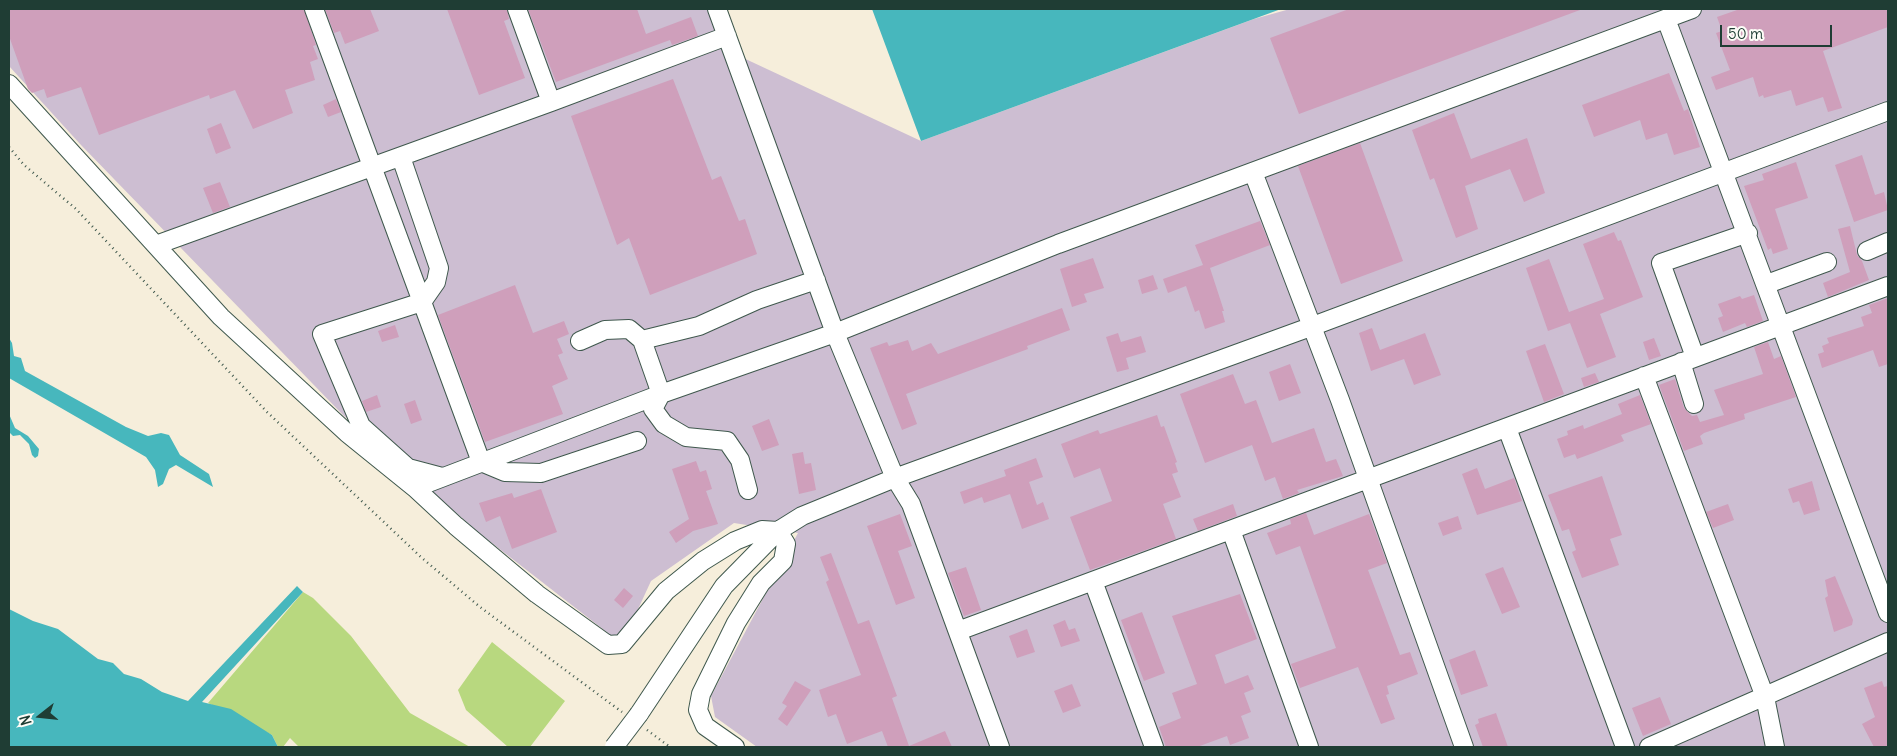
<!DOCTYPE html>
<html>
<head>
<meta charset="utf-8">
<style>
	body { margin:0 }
	#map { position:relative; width:1897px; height:756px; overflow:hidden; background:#f6eedb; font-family:Delius,sans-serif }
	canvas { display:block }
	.frame { position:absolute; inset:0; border:10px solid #1f3d34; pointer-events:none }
	.north { position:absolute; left:15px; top:691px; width:50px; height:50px; -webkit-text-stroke:4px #fdfcf7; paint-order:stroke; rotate:254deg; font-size:14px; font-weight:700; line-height:20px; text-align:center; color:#1f3d34 }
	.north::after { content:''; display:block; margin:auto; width:18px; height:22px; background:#1f3d34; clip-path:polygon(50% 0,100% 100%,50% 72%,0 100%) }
	.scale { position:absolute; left:1720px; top:25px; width:112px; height:22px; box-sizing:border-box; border:2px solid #1f3d34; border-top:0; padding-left:6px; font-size:15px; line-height:18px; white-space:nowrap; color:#1f3d34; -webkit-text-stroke:4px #fdfcf7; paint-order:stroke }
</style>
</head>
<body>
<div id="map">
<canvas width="1897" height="756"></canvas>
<div class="frame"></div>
<div class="north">N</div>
<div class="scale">50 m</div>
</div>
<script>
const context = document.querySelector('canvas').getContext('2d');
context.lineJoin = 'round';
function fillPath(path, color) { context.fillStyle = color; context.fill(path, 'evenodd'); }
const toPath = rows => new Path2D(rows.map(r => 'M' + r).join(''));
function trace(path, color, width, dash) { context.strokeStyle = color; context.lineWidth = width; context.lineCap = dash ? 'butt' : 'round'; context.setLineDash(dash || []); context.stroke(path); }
const industrial = toPath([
	[9,9,714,9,722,48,921,141,1254,19,1290,9,1888,9,1888,747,757,747,715,717,711,696,798,533,734,523,651,581,622,644,484,537,344,416,81,145,9,66]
]);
const green = toPath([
	[303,592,313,598,351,636,410,713,470,747,299,747,290,738,283,747,278,747,272,735,208,703],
	[492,642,565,701,530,747,508,747,466,710,458,690]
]);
const water = toPath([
	[872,9,1281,9,921,141],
	[9,338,12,343,14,356,21,358,25,371,126,427,148,436,161,433,169,435,180,455,209,474,213,487,176,465,169,469,163,484,158,487,155,470,146,457,9,378],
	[9,414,15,428,28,436,39,449,38,456,35,458,32,455,29,444,20,435,13,436,9,432],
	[297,586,303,592,202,702,231,709,272,735,278,747,9,747,9,609,33,621,58,629,98,659,113,663,124,674,141,679,162,692,188,701]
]);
const building = toPath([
	[9,9,304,9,316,45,313,46,318,59,310,62,315,80,285,90,293,113,253,129,235,90,210,99,209,95,99,135,81,87,47,98,44,89,32,93,28,89,9,36],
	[325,9,370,9,379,31,345,44,340,31,334,33],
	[447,9,507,9,509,19,504,21,525,78,479,95],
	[528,9,637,9,646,34,691,17,698,36,672,45,670,40,556,82],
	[1349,9,1580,9,1580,10,1299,114,1270,38],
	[1740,9,1888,9,1888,27,1823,51,1842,108,1828,112,1823,97,1796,106,1791,90,1764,98,1763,95,1759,97,1753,77,1716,90,1711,77,1730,70,1716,33,1722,31,1717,17],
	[1669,73,1684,111,1688,109,1700,147,1674,155,1667,133,1646,140,1640,120,1594,137,1582,105],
	[673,79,712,180,721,176,739,221,745,219,757,254,650,295,629,238,617,245,571,116],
	[336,99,341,112,328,117,323,105],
	[1454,113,1471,159,1527,138,1545,193,1524,202,1510,169,1465,186,1478,229,1456,238,1434,178,1430,180,1412,130],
	[221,123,231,148,216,154,207,129],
	[1360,143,1403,261,1341,284,1298,166],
	[1862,155,1875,195,1884,192,1888,210,1854,222,1835,165],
	[1796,162,1808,198,1775,209,1788,249,1773,254,1771,248,1768,250,1744,186,1764,180,1762,174],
	[220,182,230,207,213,213,203,188],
	[1260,221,1270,245,1210,268,1224,311,1222,311,1225,322,1205,329,1199,310,1195,312,1186,286,1168,293,1163,279,1203,265,1195,245],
	[1850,226,1857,255,1862,261,1869,280,1828,297,1823,283,1850,272,1838,229],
	[1614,232,1618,241,1621,240,1643,297,1600,314,1616,357,1587,368,1570,323,1548,331,1526,268,1549,259,1569,312,1604,299,1583,244],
	[1093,258,1104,288,1084,294,1087,302,1072,307,1060,269],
	[1153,275,1158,289,1142,294,1138,280],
	[515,285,533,333,564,321,569,334,557,339,563,353,558,355,568,379,552,386,563,414,485,442,438,315],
	[1754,295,1763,321,1747,327,1745,323,1723,332,1718,318,1723,316,1718,304,1740,296,1742,299],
	[1888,298,1888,364,1879,367,1873,350,1822,368,1818,354,1824,352,1822,346,1829,343,1827,338,1864,326,1861,317,1872,313,1869,305],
	[1062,308,1070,330,1027,346,1028,349,906,394,917,424,902,430,870,348,887,342,889,346,908,340,912,351,931,343,938,354],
	[395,325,399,337,382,342,378,331],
	[1372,328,1380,350,1425,333,1441,375,1414,385,1404,359,1371,371,1359,333],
	[1118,333,1121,342,1141,336,1146,352,1126,358,1129,369,1117,372,1106,337],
	[1654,338,1661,356,1649,360,1643,342],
	[1768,342,1774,359,1781,356,1796,397,1744,414,1745,419,1704,433,1700,436,1703,444,1684,451,1659,385,1675,379,1684,408,1692,416,1697,415,1700,422,1724,415,1714,390,1763,374,1754,347],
	[1545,344,1564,394,1544,402,1526,351],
	[1290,364,1301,393,1279,401,1269,372],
	[1595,373,1599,382,1584,387,1581,378],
	[1233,374,1245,404,1256,400,1272,443,1314,428,1326,462,1336,459,1343,476,1297,490,1299,493,1283,499,1275,477,1265,481,1252,445,1205,463,1180,394],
	[377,395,381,407,366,412,362,401],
	[1640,395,1651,424,1621,435,1624,441,1596,452,1577,459,1575,454,1564,458,1557,439,1568,435,1567,431,1583,425,1584,429,1622,414,1618,404],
	[415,400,422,420,411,424,404,404],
	[1157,415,1161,427,1164,426,1177,462,1175,463,1178,472,1172,474,1181,497,1163,504,1176,539,1090,570,1070,517,1112,501,1100,468,1074,478,1061,444,1098,430,1100,434],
	[769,419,779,445,762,451,752,426],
	[803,452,805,464,811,463,816,490,799,494,792,454],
	[1036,458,1043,477,1029,482,1037,505,1043,502,1049,519,1022,529,1010,494,984,503,982,497,964,504,960,492,1006,476,1004,470],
	[696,461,700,472,706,470,712,489,706,491,718,524,693,531,676,543,669,532,689,519,672,469],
	[1477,468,1485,489,1514,478,1522,501,1477,515,1462,474],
	[1602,476,1622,535,1610,539,1619,565,1582,578,1572,552,1576,550,1569,529,1562,531,1548,495],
	[1812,481,1820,510,1804,515,1799,501,1793,503,1788,489],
	[541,489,557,532,512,549,500,516,486,522,479,503,512,493,514,498],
	[1233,504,1237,516,1198,531,1193,519],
	[1728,504,1734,520,1713,528,1706,512],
	[1306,513,1314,535,1369,514,1387,563,1368,570,1400,655,1410,652,1418,674,1387,686,1389,694,1386,695,1395,719,1381,724,1358,667,1300,688,1291,664,1336,648,1300,546,1276,555,1267,533,1291,524,1290,519],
	[900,514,912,546,898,551,915,598,896,605,867,526],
	[1458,516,1462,529,1443,536,1438,523],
	[831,553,858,624,869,620,897,696,892,698,909,746,945,731,952,747,888,747,882,731,847,744,836,714,828,717,819,690,861,675,826,582,829,580,820,557],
	[966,567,981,610,964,616,948,573],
	[1503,567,1520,607,1502,614,1485,574],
	[1835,576,1853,620,1852,625,1834,632,1825,598,1828,596,1825,580],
	[624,588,633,596,623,608,614,600],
	[1240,594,1257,639,1215,655,1225,684,1248,675,1254,689,1244,693,1251,712,1241,716,1249,738,1230,745,1227,736,1197,747,1166,747,1159,727,1181,718,1172,693,1197,684,1172,616],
	[1142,612,1165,673,1144,681,1121,620],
	[1065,620,1069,630,1075,628,1080,641,1061,647,1053,625],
	[1027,629,1035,652,1017,658,1009,636],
	[1475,650,1488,686,1461,695,1449,660],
	[795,681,811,690,787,726,778,719,787,706,782,703],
	[1882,681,1884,687,1888,686,1888,747,1874,747,1862,724,1875,717,1864,688],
	[1072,684,1081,706,1063,713,1054,691],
	[1660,697,1671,724,1643,736,1632,708],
	[1496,713,1508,747,1483,747,1475,725,1479,723,1478,719]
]);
const path = toPath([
	[9,147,24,165,76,209,267,412,422,558,480,607,622,712],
	[647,730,670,747]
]);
const minor = toPath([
	[314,9,481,462,505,472,541,473,637,441],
	[517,9,551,102],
	[717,9,835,333,895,478,911,504,1000,747],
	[1666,19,1888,613],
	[9,84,221,317,347,433,415,488,456,526,537,594,608,645,622,644,666,591,703,561,735,541,762,530,778,531,786,544,783,561,761,583,736,623,701,694,698,710,705,726,735,747],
	[401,157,439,268,436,282,422,302,322,334,361,426,408,468,442,477],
	[1253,172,1340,400,1464,747],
	[156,245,551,102,727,36],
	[1867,251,1888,242],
	[1767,284,1827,262],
	[642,340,699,326,757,300,816,280],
	[580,341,605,330,629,329,642,340,661,394,653,409,664,424,686,437,727,441,740,460,748,490],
	[1695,357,1661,263,1748,233],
	[1681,362,1694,404],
	[1644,376,1765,697,1775,747],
	[1507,428,1625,747],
	[415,488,661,394,835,333,1058,244,1692,9],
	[1231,530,1309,747],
	[1093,581,1154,747],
	[958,631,1888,286],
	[639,714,724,586,778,531,802,516,895,478,1313,326,1888,111],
	[1649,747,1888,642]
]);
const minorBridge = toPath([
	[614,747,639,714]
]);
fillPath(industrial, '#cdbed2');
fillPath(green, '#b8d87f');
fillPath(water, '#47b7bd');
fillPath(building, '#cf9fbb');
trace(minor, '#3f584d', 20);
trace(path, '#3f584d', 2.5, [1, 4]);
trace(minor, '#fff', 18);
trace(minorBridge, '#3f584d', 20, []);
trace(minorBridge, '#fff', 18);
</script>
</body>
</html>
